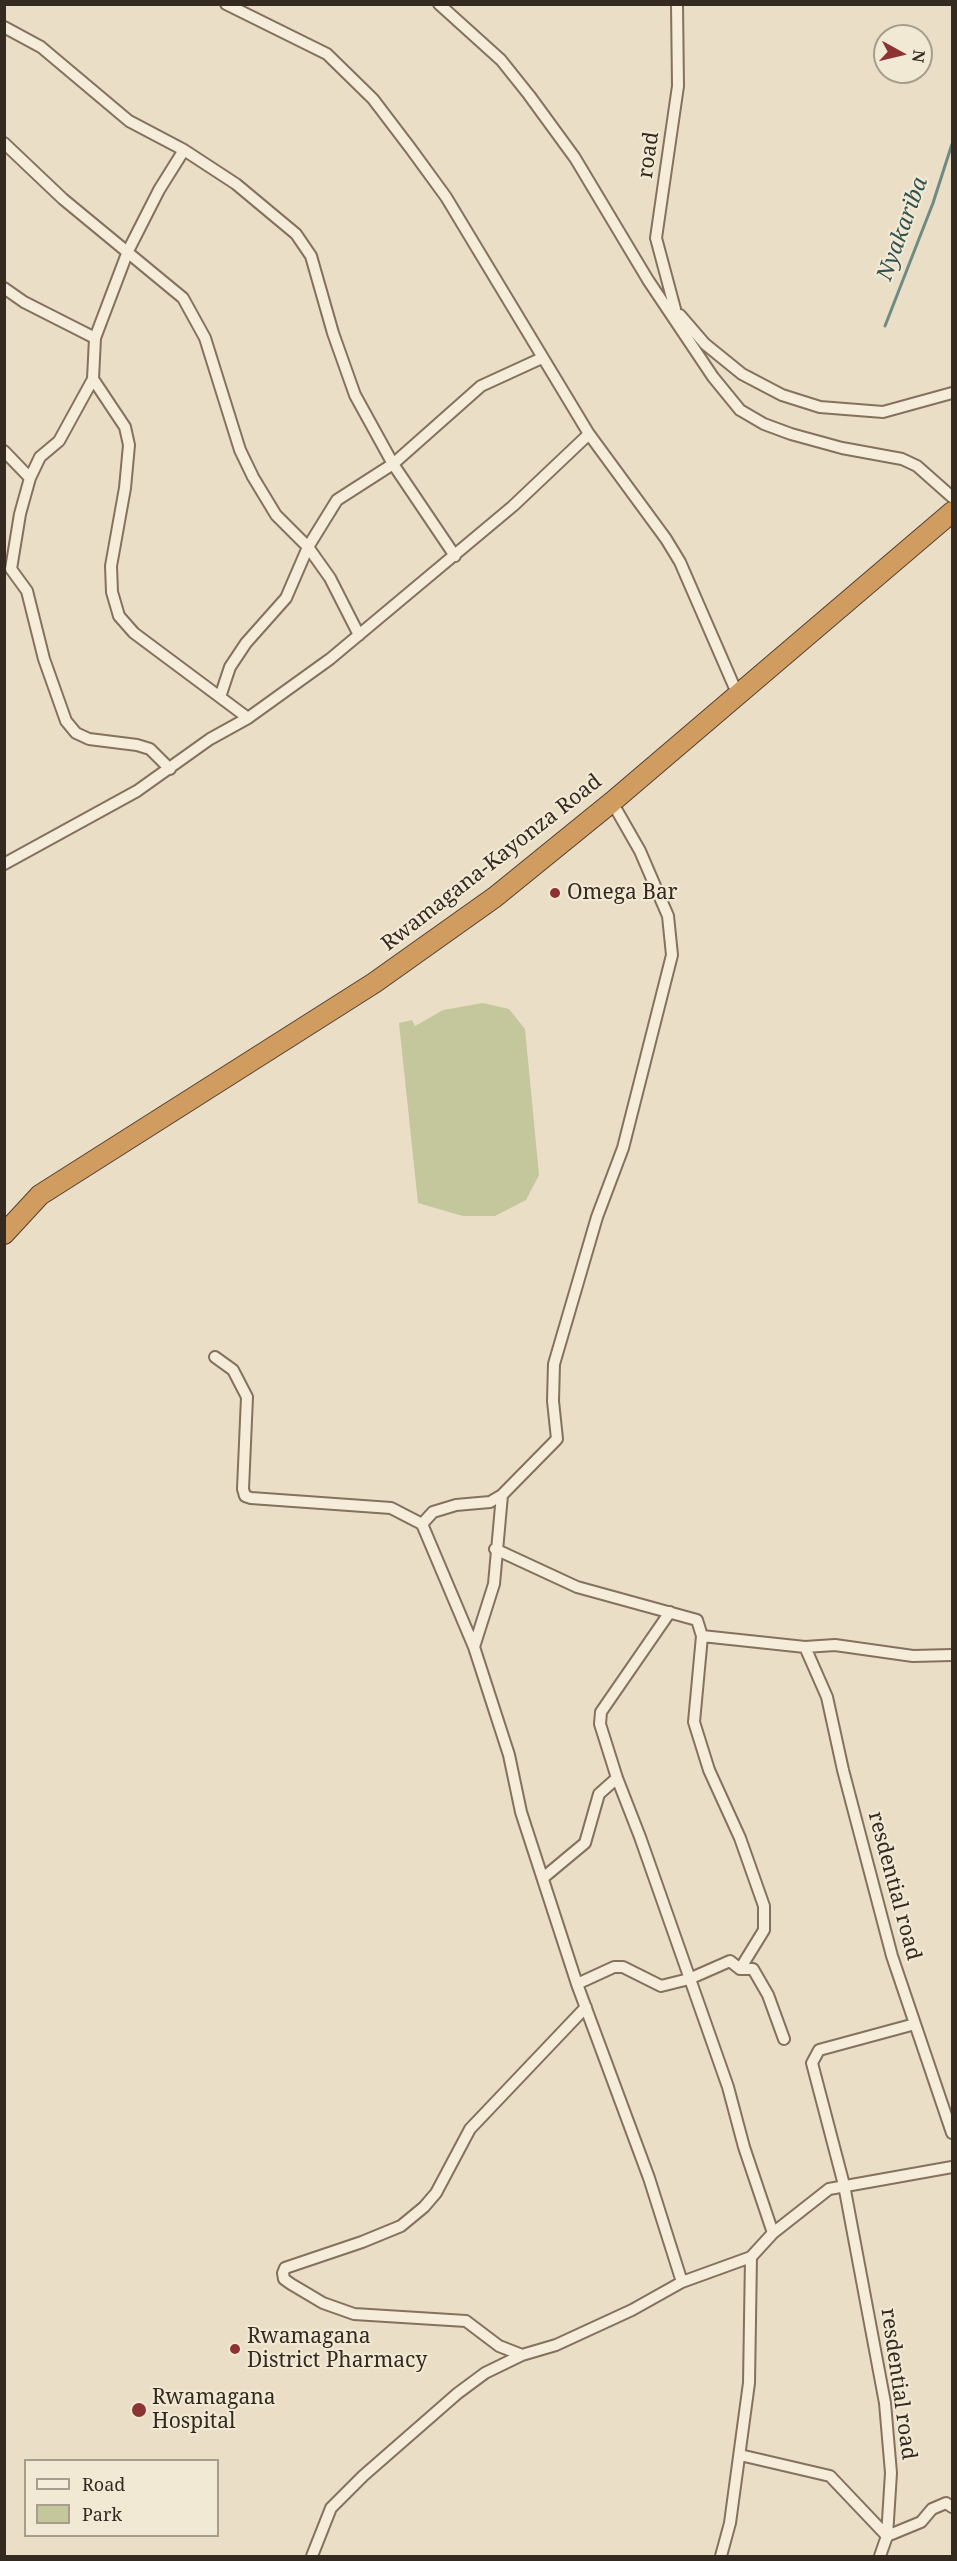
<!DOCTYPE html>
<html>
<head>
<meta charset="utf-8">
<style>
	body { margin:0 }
	#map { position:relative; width:957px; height:2561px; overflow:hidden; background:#eadec6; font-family:"Noto Serif",serif }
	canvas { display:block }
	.frame { position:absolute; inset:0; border:6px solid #352a20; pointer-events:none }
	.legend { position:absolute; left:24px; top:2459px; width:195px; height:78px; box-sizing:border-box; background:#f2e9d5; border:2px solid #a69d8d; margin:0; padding:8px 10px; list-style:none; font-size:18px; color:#352a20 }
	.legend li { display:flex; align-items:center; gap:12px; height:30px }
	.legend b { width:30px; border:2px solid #a69d8d }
	.north { position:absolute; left:873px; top:24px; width:60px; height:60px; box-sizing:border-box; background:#f2e9d5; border:2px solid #a69d8d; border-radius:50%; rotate:98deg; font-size:16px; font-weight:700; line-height:24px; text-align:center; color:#352a20 }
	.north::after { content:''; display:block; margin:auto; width:21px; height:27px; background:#8d3336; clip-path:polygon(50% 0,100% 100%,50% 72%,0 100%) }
</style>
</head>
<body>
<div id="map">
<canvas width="957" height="2561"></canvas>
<div class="frame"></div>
<ul class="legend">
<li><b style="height:8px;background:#f5ecd9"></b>Road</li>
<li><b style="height:16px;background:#c3c79b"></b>Park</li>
</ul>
<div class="north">N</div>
</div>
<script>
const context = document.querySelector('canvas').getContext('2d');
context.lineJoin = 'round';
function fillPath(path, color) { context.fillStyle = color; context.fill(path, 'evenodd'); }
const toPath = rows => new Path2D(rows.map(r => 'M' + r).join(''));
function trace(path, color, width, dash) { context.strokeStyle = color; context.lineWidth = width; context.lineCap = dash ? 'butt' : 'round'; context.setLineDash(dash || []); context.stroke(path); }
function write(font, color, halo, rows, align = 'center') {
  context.font = font + ' "Noto Serif",serif'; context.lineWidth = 4.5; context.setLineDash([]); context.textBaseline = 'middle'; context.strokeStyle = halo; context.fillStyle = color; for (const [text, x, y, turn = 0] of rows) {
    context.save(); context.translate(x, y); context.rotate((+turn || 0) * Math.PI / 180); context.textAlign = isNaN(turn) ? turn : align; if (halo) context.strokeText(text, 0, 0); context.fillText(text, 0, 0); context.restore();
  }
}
const green = toPath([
	[483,1003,509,1009,525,1029,539,1175,526,1200,495,1216,463,1216,418,1203,399,1023,412,1020,415,1026,443,1010]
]);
const stream = toPath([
	[885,326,933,203,952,144]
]);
const street = toPath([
	[226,4,327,54,373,99,411,149,446,197,589,434,666,539,680,562,737,693],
	[439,4,501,60,529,95,575,158,648,280,713,377,740,410,764,424,791,434,842,448,902,459,917,466,952,497],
	[4,27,41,47,129,121,184,150,236,184,296,234,311,256,333,333,355,395,393,464,455,556],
	[4,143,63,199,183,298,205,338,240,450,253,477,276,515,308,547,330,578,359,635],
	[184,150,159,190,128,251,95,338,93,379,125,427,129,445,125,488,111,566,112,592,119,616,134,633,248,718],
	[4,288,24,302,95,338],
	[675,309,656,238,678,86,677,4],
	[680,315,705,344,742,374,782,395,820,407,883,412,952,393],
	[93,379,59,441,40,457,30,478,20,514,11,569,27,591,44,659,66,721,76,733,89,739,137,745,150,749,170,769],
	[4,451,30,478],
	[220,697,230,667,246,643,286,598,308,547,337,500,393,464,481,386,542,358],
	[4,864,137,791,210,739,248,718,330,659,513,506,589,434],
	[215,1357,233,1370,247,1397,243,1489,245,1496,251,1498,391,1508,422,1524,433,1512,456,1505,490,1502,502,1495,557,1439,553,1401,554,1364,597,1217,623,1148,672,955,668,916,640,851,612,802],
	[502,1495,494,1584,474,1647,509,1755,521,1812,577,1984,649,2178,682,2282],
	[422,1524,474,1647],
	[495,1549,577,1587,697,1620,702,1636,805,1647,835,1645,913,1656,952,1655],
	[670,1612,601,1712,600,1724,617,1778,640,1837,728,2087,744,2147,773,2233],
	[702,1636,694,1722,709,1770,740,1838,764,1906,764,1930,740,1969],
	[805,1647,827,1697,843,1770,892,1956,952,2133],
	[543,1878,585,1843,599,1794,617,1778],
	[577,1984,614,1967,623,1967,661,1986,689,1979,730,1961,740,1969,753,1969,768,1995,784,2039],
	[522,2355,499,2346,466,2321,354,2314,323,2303,291,2284,284,2279,283,2273,285,2268,362,2242,401,2226,424,2207,436,2193,470,2129,586,2007],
	[740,2455,830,2476,887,2536,921,2522,932,2509,946,2503,952,2507],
	[312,2556,331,2508,363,2476,458,2393,485,2373,522,2355,556,2345,632,2310,682,2282,751,2257,773,2233,829,2189,952,2167],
	[721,2556,730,2523,749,2383,751,2257],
	[880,2556,887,2536,891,2473,885,2403,844,2185,812,2063,819,2050,915,2024]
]);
const highway = toPath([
	[4,1234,40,1195,374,983,495,897,612,802,952,512]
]);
const markers = [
	[555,893,6,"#8d3336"],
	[235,2349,6,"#8d3336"],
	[139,2410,8,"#8d3336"]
];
const streetNames = [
	["road",649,155,-82],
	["Rwamagana-Kayonza Road",492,863,-38],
	["resdential road",894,1886,75],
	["resdential road",898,2384,82]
];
const poiNames = [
	["Omega Bar",567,893],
	["Rwamagana",247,2337],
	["District Pharmacy",247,2361],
	["Rwamagana",152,2398],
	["Hospital",152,2422]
];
const waterNames = [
	["Nyakariba",903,229,-70]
];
fillPath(green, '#c3c79b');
trace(stream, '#6f8b84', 3);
trace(street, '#84715e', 14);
trace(highway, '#524031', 22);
trace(street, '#f5ecd9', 10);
trace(highway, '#d19c5f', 20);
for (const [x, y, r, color] of markers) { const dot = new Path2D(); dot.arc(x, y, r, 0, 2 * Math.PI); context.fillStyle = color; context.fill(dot); trace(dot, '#f2e9d5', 2); }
write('21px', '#352a20', '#f2e9d5', streetNames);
write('21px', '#352a20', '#f2e9d5', poiNames, 'left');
write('italic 22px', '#315350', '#f2e9d5', waterNames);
</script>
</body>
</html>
